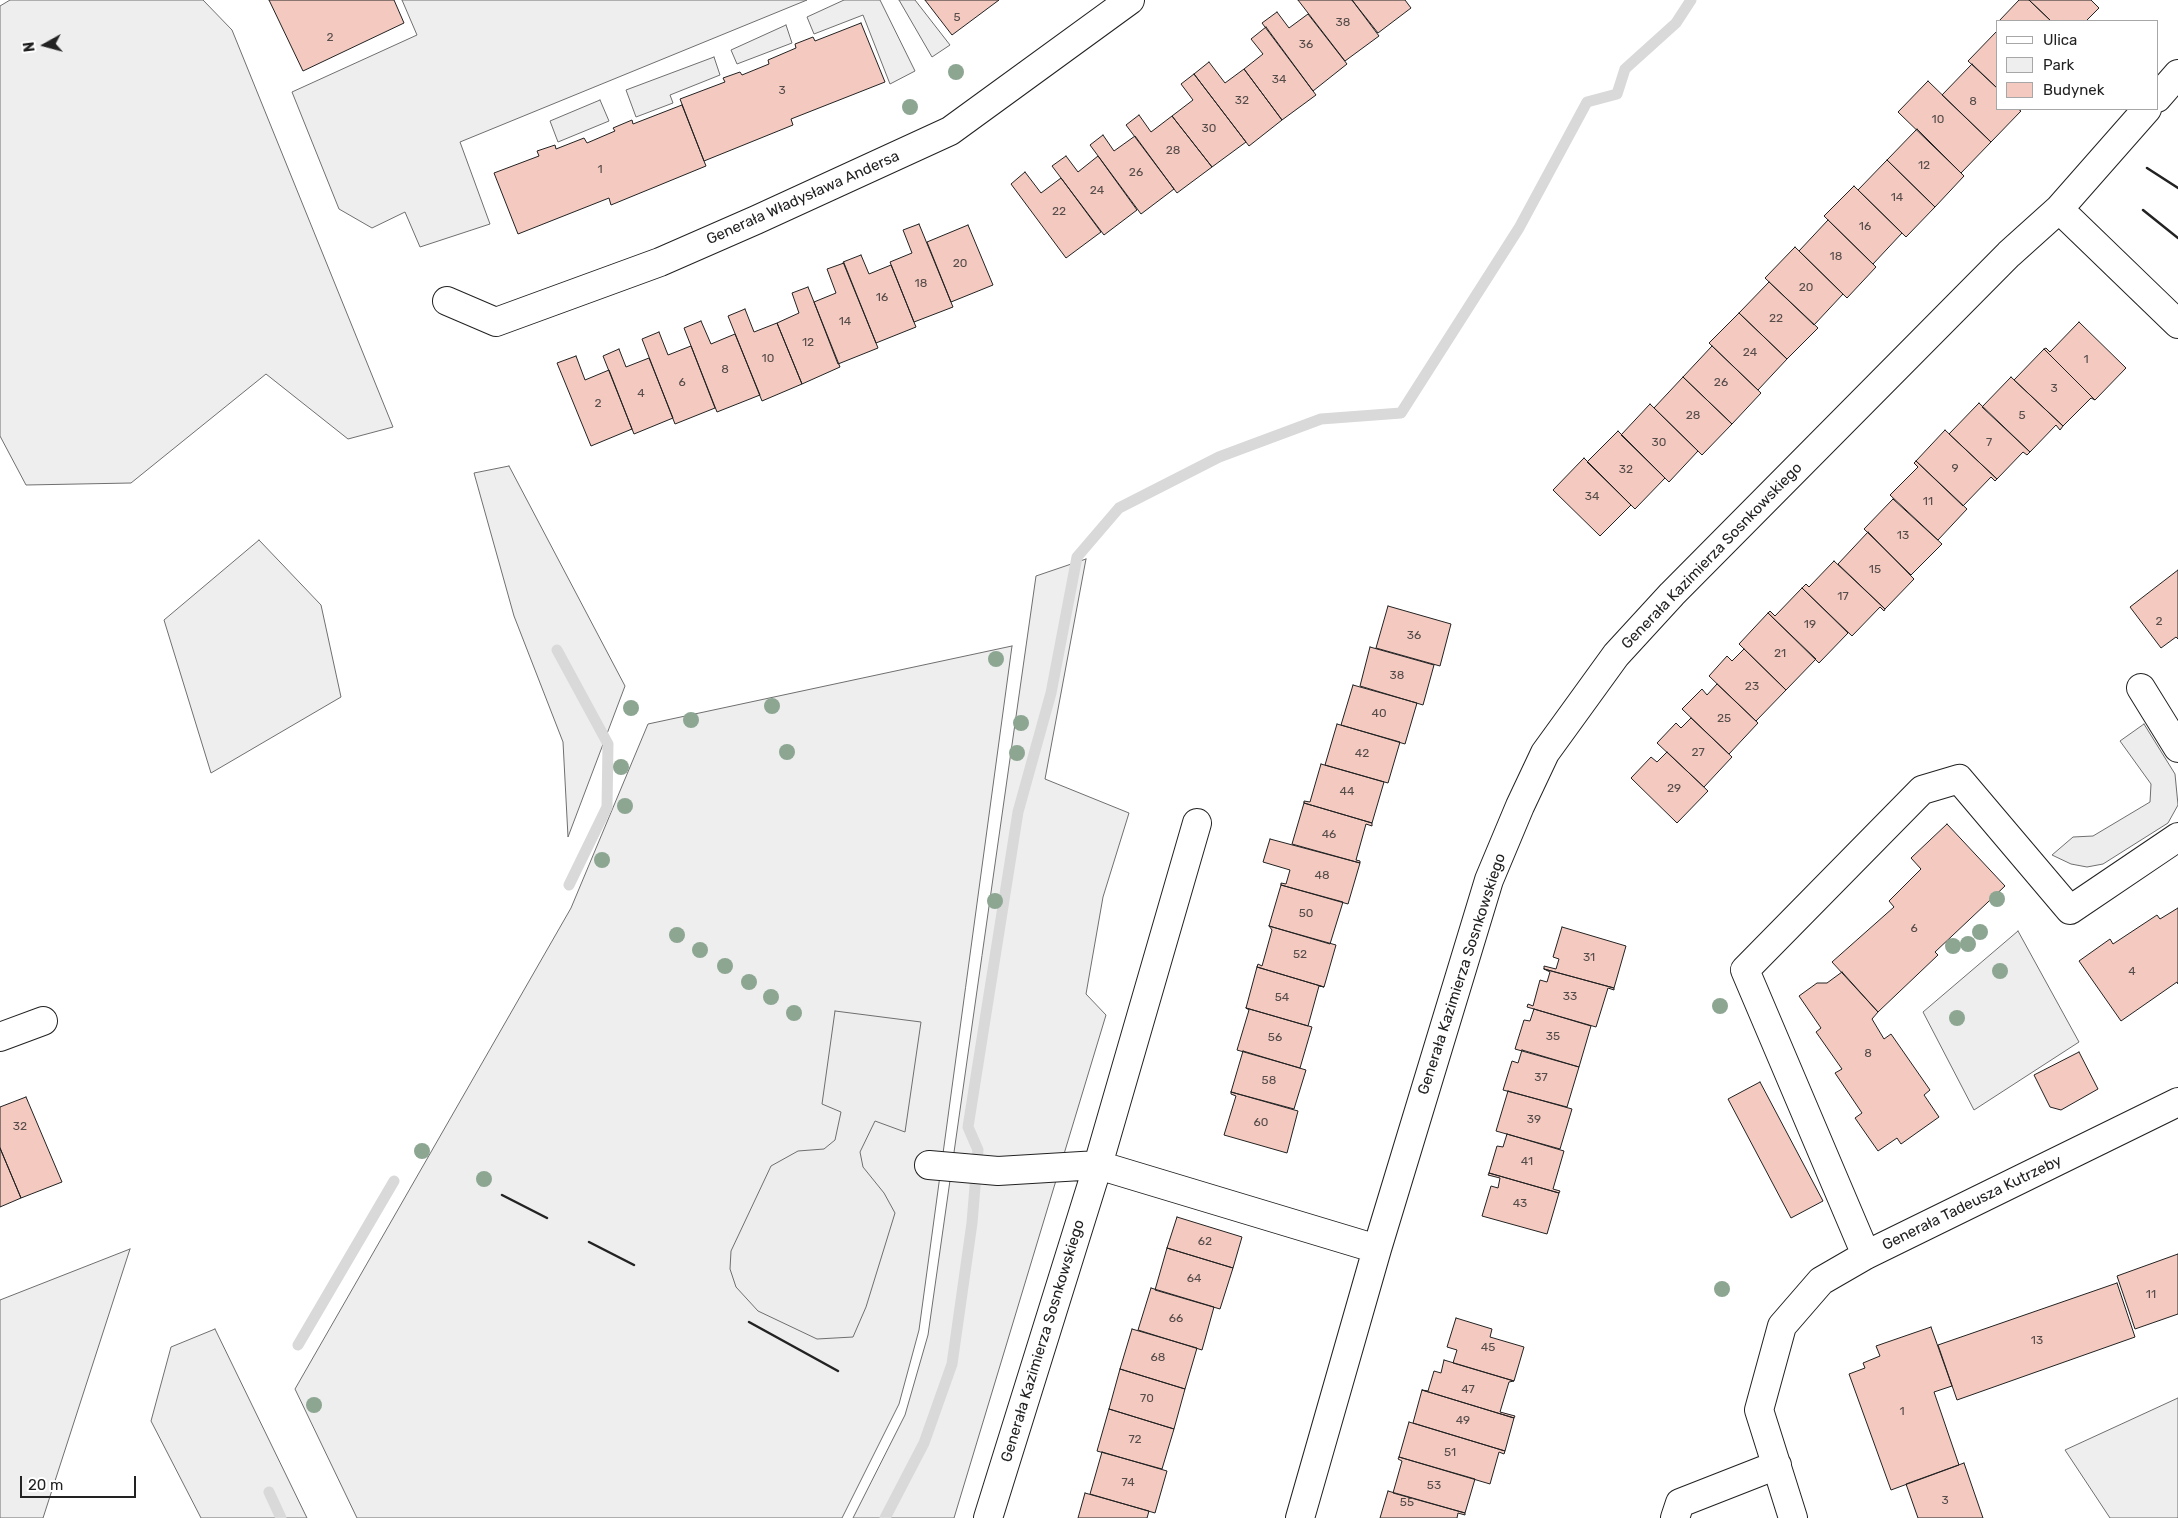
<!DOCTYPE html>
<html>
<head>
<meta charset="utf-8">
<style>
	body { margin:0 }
	#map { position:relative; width:2178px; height:1518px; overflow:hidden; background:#fff; font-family:Rubik,sans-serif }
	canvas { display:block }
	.legend { position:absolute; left:1996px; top:20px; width:162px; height:90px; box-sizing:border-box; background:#fff; border:1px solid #a7a7a7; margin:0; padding:6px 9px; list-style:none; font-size:15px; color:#222 }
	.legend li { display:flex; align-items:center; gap:10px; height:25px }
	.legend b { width:25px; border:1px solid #a7a7a7 }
	.north { position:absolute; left:20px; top:20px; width:50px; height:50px; -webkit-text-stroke:4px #fff; paint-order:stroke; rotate:263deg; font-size:14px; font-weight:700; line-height:20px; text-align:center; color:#222 }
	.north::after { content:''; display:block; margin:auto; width:18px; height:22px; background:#222; clip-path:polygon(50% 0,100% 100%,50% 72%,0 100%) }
	.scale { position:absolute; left:20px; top:1476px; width:116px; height:22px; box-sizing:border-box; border:2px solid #222; border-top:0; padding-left:6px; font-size:15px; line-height:18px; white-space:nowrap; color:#222; -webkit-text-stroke:4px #fff; paint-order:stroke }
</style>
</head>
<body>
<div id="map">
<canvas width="2178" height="1518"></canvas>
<ul class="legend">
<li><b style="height:6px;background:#fff"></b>Ulica</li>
<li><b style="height:14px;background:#eee"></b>Park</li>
<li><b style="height:14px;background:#f3c9c0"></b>Budynek</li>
</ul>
<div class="north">N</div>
<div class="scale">20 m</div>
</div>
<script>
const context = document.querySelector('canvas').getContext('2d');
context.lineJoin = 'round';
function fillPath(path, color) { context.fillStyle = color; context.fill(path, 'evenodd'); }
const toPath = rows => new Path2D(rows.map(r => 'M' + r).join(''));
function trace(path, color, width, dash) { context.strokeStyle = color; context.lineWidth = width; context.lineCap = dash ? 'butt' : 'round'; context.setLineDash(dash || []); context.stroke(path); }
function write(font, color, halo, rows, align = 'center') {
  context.font = font + ' Rubik,sans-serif'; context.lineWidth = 4; context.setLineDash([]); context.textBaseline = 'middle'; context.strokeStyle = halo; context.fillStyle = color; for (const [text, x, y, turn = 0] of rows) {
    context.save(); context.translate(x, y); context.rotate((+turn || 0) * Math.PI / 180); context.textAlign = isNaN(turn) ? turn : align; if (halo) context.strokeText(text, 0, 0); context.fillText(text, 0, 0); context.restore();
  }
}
const green = toPath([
	[10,0,203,0,232,30,393,427,348,439,266,374,131,483,26,485,0,436,0,6,10,0],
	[402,0,807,0,460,142,490,224,420,247,405,212,372,228,339,209,292,92,417,35,402,0],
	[844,0,880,0,915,71,890,84,863,15,814,34,807,17,844,0],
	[899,0,915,0,950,45,932,57,899,0],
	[786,25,792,43,737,64,731,50,786,25],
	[714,57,720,75,670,95,673,103,636,117,626,90,714,57],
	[600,100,609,121,558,142,550,121,600,100],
	[509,466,625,686,568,837,563,742,514,616,474,473,509,466],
	[259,540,321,605,341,697,211,773,164,620,259,540],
	[1086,559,1045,779,1129,813,1103,897,1086,994,1106,1015,954,1518,853,1518,905,1415,928,1335,1036,576,1086,559],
	[1012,646,919,1330,899,1404,842,1518,357,1518,295,1389,571,908,648,724,1012,646],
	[2018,931,2079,1042,1974,1110,1923,1012,2018,931],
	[130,1249,43,1518,0,1518,0,1300,130,1249],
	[215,1329,307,1518,201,1518,151,1421,171,1347,215,1329],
	[2178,1398,2178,1518,2110,1518,2065,1450,2178,1398]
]);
const parking = toPath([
	[2144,724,2175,774,2178,805,2168,823,2103,864,2087,867,2071,864,2052,855,2073,837,2093,836,2150,802,2151,784,2120,741,2144,724],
	[835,1011,921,1022,905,1132,875,1121,860,1152,863,1167,884,1193,895,1213,866,1307,853,1337,817,1339,758,1311,736,1287,730,1269,731,1251,771,1166,798,1151,824,1149,835,1140,841,1112,822,1104,835,1011]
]);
const stream = toPath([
	[557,650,608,744,607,807,569,885],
	[298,1345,394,1181],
	[269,1492,281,1518],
	[885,1518,924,1443,952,1364,972,1223,978,1150,968,1127,1018,812,1051,693,1077,557,1119,508,1219,457,1321,419,1401,413,1519,228,1587,102,1617,94,1625,69,1676,23,1691,0]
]);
const building = toPath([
	[269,0,394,0,404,23,303,71,269,0],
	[925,0,999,0,952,35,925,0],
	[1298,0,1352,0,1379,36,1345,61,1298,0],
	[1352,0,1405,0,1411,8,1378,33,1352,0],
	[2019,0,2029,0,2051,21,1999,21,2019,0],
	[2029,0,2091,0,2099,8,2086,21,2051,21,2029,0],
	[1277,12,1289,28,1308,14,1347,64,1313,91,1262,23,1277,12],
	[861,23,885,82,791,119,793,125,704,161,680,99,725,82,723,78,740,72,742,75,769,64,768,60,796,48,795,44,813,37,815,41,861,23],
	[1266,27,1316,95,1282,120,1244,69,1263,54,1251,39,1266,27],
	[1997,31,1997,88,1968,61,1997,31],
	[1209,62,1225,83,1244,69,1282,120,1249,146,1194,74,1209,62],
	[1972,64,1997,88,1997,109,2018,109,2021,111,1991,142,1942,95,1972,64],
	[1194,74,1246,142,1212,167,1172,116,1193,100,1181,84,1194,74],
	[1928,81,1991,142,1961,173,1898,112,1928,81],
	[682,105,706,166,611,205,609,198,518,234,494,173,539,156,537,151,555,145,556,149,584,138,587,143,615,131,613,128,632,120,633,124,682,105],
	[1139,115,1151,132,1172,116,1212,167,1177,193,1126,125,1139,115],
	[1917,129,1964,176,1935,207,1887,160,1917,129],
	[1103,135,1114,151,1135,136,1174,189,1141,214,1090,145,1103,135],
	[1066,156,1078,172,1098,156,1137,210,1104,235,1052,166,1066,156],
	[1887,160,1935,207,1906,237,1858,190,1887,160],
	[1025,172,1041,193,1061,178,1101,232,1066,258,1011,184,1025,172],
	[1854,186,1902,233,1873,264,1824,216,1854,186],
	[1828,220,1876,267,1847,298,1799,251,1828,220],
	[919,224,953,307,914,322,890,262,912,253,903,230,919,224],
	[968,225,993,285,951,302,927,242,968,225],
	[1795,247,1843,294,1814,325,1765,278,1795,247],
	[861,255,869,274,891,265,916,327,876,343,843,262,861,255],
	[844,263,878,348,838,364,814,302,836,293,827,269,844,263],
	[1769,282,1818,328,1787,359,1739,313,1769,282],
	[808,287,840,367,802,384,777,323,799,313,792,293,808,287],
	[745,309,754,332,777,323,802,384,762,401,728,316,745,309],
	[1739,313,1787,359,1758,390,1709,343,1739,313],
	[701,321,711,344,735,334,760,395,717,412,684,328,701,321],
	[2079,322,2126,368,2095,400,2044,349,2046,348,2050,352,2079,322],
	[659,332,668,355,691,346,715,408,675,424,642,339,659,332],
	[1712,346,1761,393,1732,424,1683,377,1712,346],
	[619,349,626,367,649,358,673,418,634,434,603,356,619,349],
	[2044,349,2095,400,2091,398,2063,426,2014,380,2044,349],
	[576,356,585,380,609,370,632,429,591,446,557,363,576,356],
	[1683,377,1732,424,1702,455,1654,408,1683,377],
	[2011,377,2063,426,2060,430,2056,425,2030,452,1982,407,2011,377],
	[1979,403,2030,452,2027,455,2023,452,1997,479,1949,434,1979,403],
	[1650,404,1698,451,1669,482,1621,435,1650,404],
	[1945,430,1997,479,1995,481,1991,477,1963,506,1916,461,1945,430],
	[1618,431,1665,478,1635,509,1587,462,1618,431],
	[1584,458,1631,505,1600,536,1553,490,1584,458],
	[1916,461,1967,509,1938,540,1890,495,1918,467,1914,463,1916,461],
	[1893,499,1942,544,1911,575,1864,529,1893,499],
	[1868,532,1914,579,1885,609,1838,564,1868,532],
	[1834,561,1885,609,1884,611,1880,607,1852,636,1802,588,1806,584,1809,587,1834,561],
	[2178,570,2178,639,2176,637,2161,648,2130,607,2178,570],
	[1802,588,1848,633,1819,663,1768,613,1770,611,1775,616,1802,588],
	[1388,606,1451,624,1440,666,1376,648,1388,606],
	[1768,613,1816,659,1786,690,1739,644,1768,613],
	[1370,647,1434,665,1423,705,1360,686,1370,647],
	[1744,649,1786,690,1756,721,1709,676,1727,656,1732,661,1744,649],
	[1717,684,1758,723,1729,754,1682,709,1702,689,1707,695,1717,684],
	[1353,685,1417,703,1405,744,1341,725,1353,685],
	[1691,718,1732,757,1704,787,1657,743,1676,723,1681,728,1691,718],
	[1337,724,1400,742,1388,783,1325,765,1337,724],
	[1667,752,1708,791,1677,823,1631,778,1651,757,1657,762,1667,752],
	[1321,764,1384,782,1372,823,1304,803,1304,801,1310,802,1321,764],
	[1304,803,1372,823,1372,826,1366,824,1356,860,1360,861,1360,863,1292,844,1304,803],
	[1947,824,2005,886,1935,952,1938,955,1878,1012,1832,962,1894,907,1889,901,1921,869,1911,858,1947,824],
	[1270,839,1360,863,1348,904,1281,885,1281,883,1286,884,1290,870,1263,862,1270,839],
	[1281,885,1343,902,1330,944,1269,926,1281,885],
	[2178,908,2178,984,2177,982,2121,1021,2079,961,2110,939,2113,944,2157,915,2160,919,2178,908],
	[1269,926,1336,945,1324,987,1257,967,1258,964,1262,966,1272,930,1269,926],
	[1562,927,1626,946,1614,988,1544,969,1544,966,1556,969,1559,959,1553,957,1562,927],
	[1257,967,1324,987,1319,986,1308,1026,1246,1008,1257,967],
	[1544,969,1614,988,1614,990,1608,988,1596,1027,1527,1007,1528,1004,1533,1006,1540,980,1547,982,1550,972,1544,969],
	[1842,972,1878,1012,1872,1019,1884,1039,1891,1034,1930,1090,1924,1095,1939,1117,1901,1144,1897,1138,1878,1151,1855,1118,1862,1113,1835,1073,1842,1069,1816,1032,1821,1028,1799,996,1817,983,1827,983,1842,972],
	[1246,1008,1312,1027,1300,1068,1237,1050,1249,1010,1246,1008],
	[1534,1009,1591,1026,1579,1067,1515,1049,1524,1020,1530,1021,1534,1009],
	[1522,1050,1579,1067,1567,1107,1503,1090,1512,1061,1518,1063,1522,1050],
	[1243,1051,1306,1070,1294,1109,1231,1092,1243,1051],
	[2079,1052,2098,1089,2061,1110,2050,1107,2034,1075,2079,1052],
	[1760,1082,1823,1201,1791,1218,1728,1099,1760,1082],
	[1508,1091,1572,1109,1560,1149,1496,1131,1508,1091],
	[1231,1092,1298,1111,1287,1153,1224,1135,1236,1096,1231,1094,1231,1092],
	[26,1097,62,1182,21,1198,0,1148,0,1107,26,1097],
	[1507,1134,1564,1151,1553,1189,1560,1191,1559,1193,1489,1173,1497,1146,1503,1147,1507,1134],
	[0,1148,21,1198,0,1207,0,1148],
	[1489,1173,1559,1193,1547,1234,1482,1216,1491,1186,1498,1188,1500,1178,1488,1175,1489,1173],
	[1177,1217,1242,1237,1233,1268,1167,1248,1177,1217],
	[1167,1248,1233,1268,1220,1309,1155,1290,1167,1248],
	[2178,1254,2178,1314,2135,1329,2117,1276,2178,1254],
	[2117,1283,2135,1337,1957,1400,1938,1345,2117,1283],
	[1151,1288,1214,1307,1202,1350,1138,1330,1151,1288],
	[1456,1318,1492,1329,1490,1337,1524,1347,1514,1381,1453,1363,1457,1350,1447,1347,1456,1318],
	[1931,1327,1952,1386,1934,1392,1959,1465,1891,1490,1849,1374,1865,1368,1863,1363,1880,1356,1876,1346,1931,1327],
	[1132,1329,1197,1348,1185,1389,1120,1369,1132,1329],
	[1444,1360,1514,1381,1509,1382,1500,1412,1515,1416,1514,1418,1422,1390,1428,1391,1434,1371,1441,1373,1444,1360],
	[1120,1369,1185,1389,1174,1429,1109,1409,1120,1369],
	[1422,1390,1514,1418,1505,1451,1413,1423,1422,1390],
	[1109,1409,1174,1429,1162,1469,1097,1451,1109,1409],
	[1409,1422,1505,1451,1504,1454,1499,1452,1490,1484,1399,1457,1409,1422],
	[1102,1452,1167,1471,1155,1513,1090,1494,1102,1452],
	[1399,1457,1475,1479,1465,1513,1393,1493,1402,1461,1398,1459,1399,1457],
	[1964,1463,1983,1518,1918,1518,1906,1484,1964,1463],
	[1388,1491,1465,1513,1465,1515,1458,1513,1457,1518,1380,1518,1388,1491],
	[1085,1493,1149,1511,1147,1518,1078,1518,1085,1493]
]);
const minor = toPath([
	[2157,98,2178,74],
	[2059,209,2178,324],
	[447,301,496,322,660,262,756,220,950,131,1130,0],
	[2141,688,2178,748],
	[0,1037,43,1021],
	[929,1165,998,1171,1098,1165,1377,1249],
	[1866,1255,1745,970,1922,790,1959,779,2070,910,2178,837],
	[988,1518,1098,1165,1197,823],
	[1300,1518,1377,1249,1489,880,1520,806,1545,753,1616,655,1672,594,2009,254,2059,209,2147,109],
	[1675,1518,1680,1503,1777,1465],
	[1793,1518,1759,1410,1782,1326,1821,1281,1866,1255,2178,1102]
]);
const wall = toPath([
	[2147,168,2178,188],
	[2143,210,2178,238],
	[502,1195,547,1218],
	[589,1242,634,1265],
	[749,1322,838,1371]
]);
const trees = [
	[956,72],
	[910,107],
	[996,659],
	[772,706],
	[631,708],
	[691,720],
	[1021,723],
	[787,752],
	[1017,753],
	[621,767],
	[625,806],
	[602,860],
	[1997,899],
	[995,901],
	[1980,932],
	[677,935],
	[1968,944],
	[1953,946],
	[700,950],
	[725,966],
	[2000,971],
	[749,982],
	[771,997],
	[1720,1006],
	[794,1013],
	[1957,1018],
	[422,1151],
	[484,1179],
	[1722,1289],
	[314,1405]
];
const numberNames = [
	["5",957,18],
	["38",1343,23],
	["2",330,38],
	["36",1306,45],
	["34",1279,80],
	["3",782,91],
	["32",1242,101],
	["8",1973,102],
	["10",1938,120],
	["30",1209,129],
	["28",1173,151],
	["12",1924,166],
	["1",600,170],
	["26",1136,173],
	["24",1097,191],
	["14",1897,198],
	["22",1059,212],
	["16",1865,227],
	["18",1836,257],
	["20",960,264],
	["18",921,284],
	["20",1806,288],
	["16",882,298],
	["22",1776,319],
	["14",845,322],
	["12",808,343],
	["24",1750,353],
	["10",768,359],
	["1",2086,360],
	["8",725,370],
	["6",682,383],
	["26",1721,383],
	["3",2054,389],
	["4",641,394],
	["2",598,404],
	["28",1693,416],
	["5",2022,416],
	["30",1659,443],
	["7",1989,443],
	["9",1955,469],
	["32",1626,470],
	["34",1592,497],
	["11",1928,502],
	["13",1903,536],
	["15",1875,570],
	["17",1843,597],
	["2",2159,622],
	["19",1810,625],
	["36",1414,636],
	["21",1780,654],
	["38",1397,676],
	["23",1752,687],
	["40",1379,714],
	["25",1724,719],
	["27",1698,753],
	["42",1362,754],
	["29",1674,789],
	["44",1347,792],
	["46",1329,835],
	["48",1322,876],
	["50",1306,914],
	["6",1914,929],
	["52",1300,955],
	["31",1589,958],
	["4",2132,972],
	["33",1570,997],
	["54",1282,998],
	["35",1553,1037],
	["56",1275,1038],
	["8",1868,1054],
	["37",1541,1078],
	["58",1269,1081],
	["39",1534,1120],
	["60",1261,1123],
	["32",20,1127],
	["41",1527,1162],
	["43",1520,1204],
	["62",1205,1242],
	["64",1194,1279],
	["11",2151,1295],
	["66",1176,1319],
	["13",2037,1341],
	["45",1488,1348],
	["68",1158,1358],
	["47",1468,1390],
	["70",1147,1399],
	["1",1902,1412],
	["49",1463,1421],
	["72",1135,1440],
	["51",1450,1453],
	["74",1128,1483],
	["53",1434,1486],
	["3",1945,1501],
	["55",1407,1503]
];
const streetNames = [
	["Generała Władysława Andersa",803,198,-24],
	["Generała Kazimierza Sosnkowskiego",1712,556,-46],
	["Generała Kazimierza Sosnkowskiego",1462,974,-72],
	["Generała Tadeusza Kutrzeby",1972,1203,-26],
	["Generała Kazimierza Sosnkowskiego",1043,1341,-73]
];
fillPath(green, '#eee');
trace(green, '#6f6f6f', 1);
fillPath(parking, '#ededed');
trace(parking, '#6f6f6f', 1);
trace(stream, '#d9d9d9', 11);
fillPath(building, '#f3c9c0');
trace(building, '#222', 1);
trace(minor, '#222', 30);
trace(minor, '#fff', 28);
trace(wall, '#222', 2.5);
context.fillStyle = '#8da692';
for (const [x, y] of trees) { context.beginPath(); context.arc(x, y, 8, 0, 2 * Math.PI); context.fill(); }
write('12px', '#564c4a', null, numberNames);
write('15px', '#222', '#fff', streetNames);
</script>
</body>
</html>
